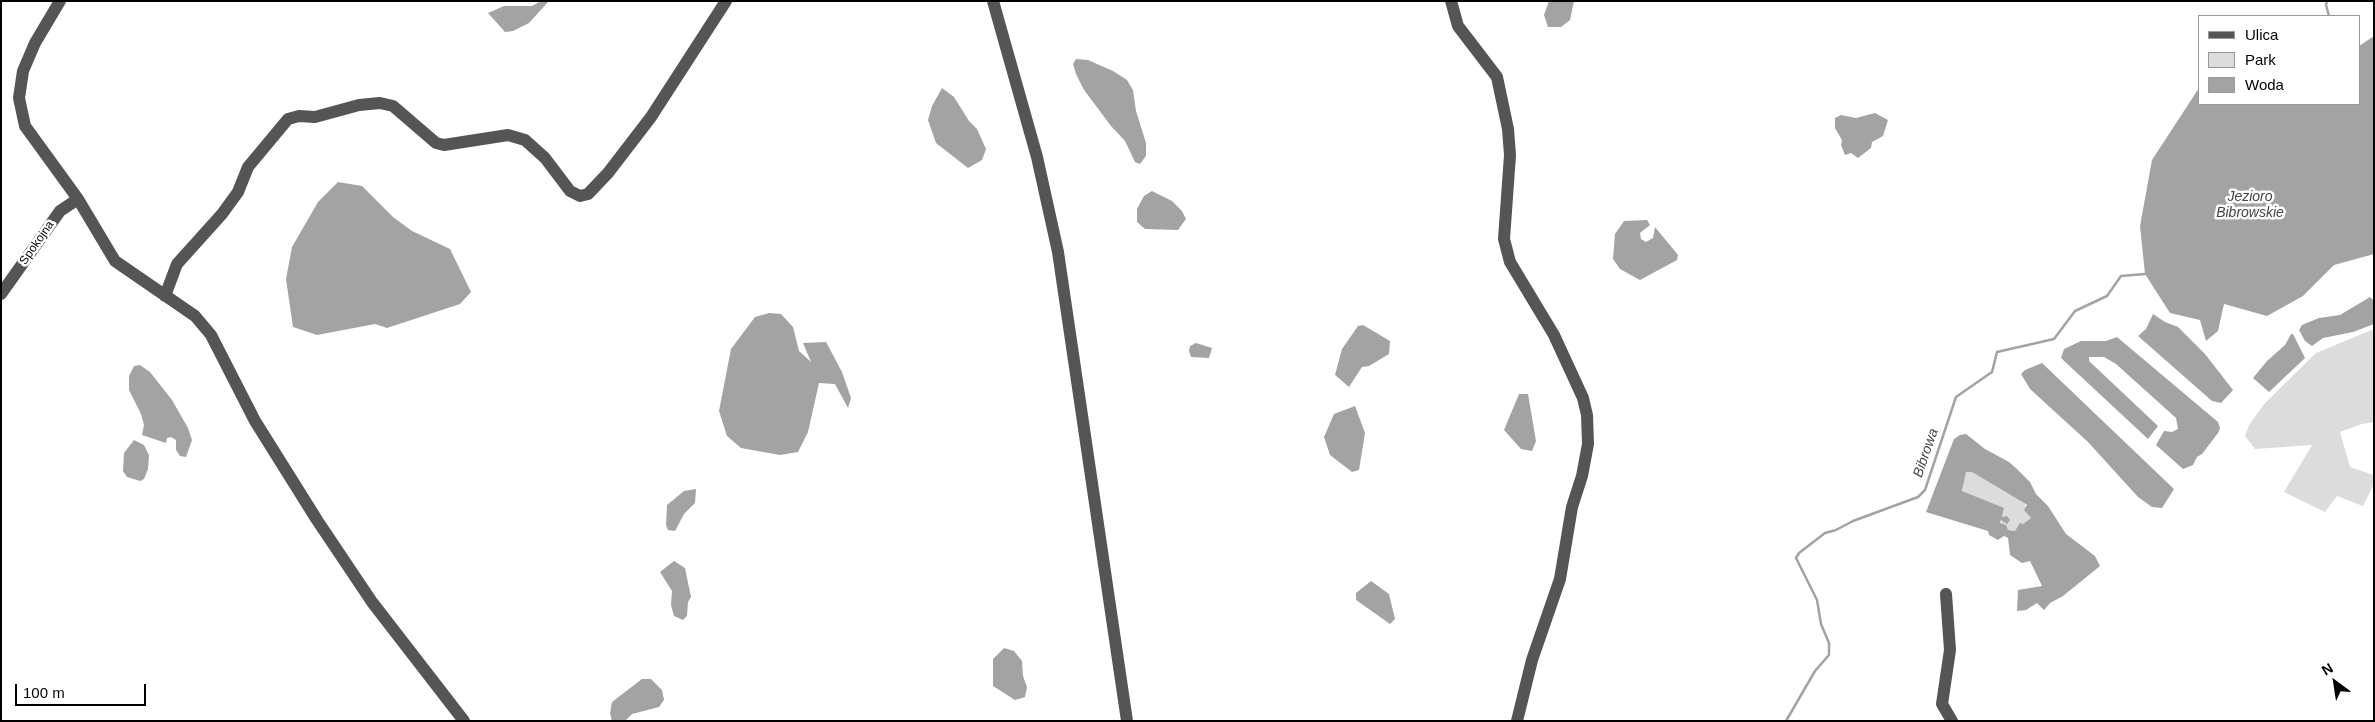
<!DOCTYPE html>
<html>
<head>
<meta charset="utf-8">
<style>
	body { margin:0 }
	#map { position:relative; width:2375px; height:722px; overflow:hidden; background:#fff; font-family:Helvetica,sans-serif }
	canvas { display:block }
	.frame { position:absolute; inset:0; border:2px solid #000; pointer-events:none }
	.legend { position:absolute; left:2198px; top:15px; width:162px; height:90px; box-sizing:border-box; background:#fff; border:1px solid #999; margin:0; padding:6px 9px; list-style:none; font-size:15px; color:#000 }
	.legend li { display:flex; align-items:center; gap:10px; height:25px }
	.legend b { width:25px; border:1px solid #999 }
	.north { position:absolute; left:2310px; top:657px; width:50px; height:50px; -webkit-text-stroke:4px #fff; paint-order:stroke; rotate:329deg; font-size:14px; font-weight:700; line-height:20px; text-align:center; color:#000 }
	.north::after { content:''; display:block; margin:auto; width:18px; height:22px; background:#000; clip-path:polygon(50% 0,100% 100%,50% 72%,0 100%) }
	.scale { position:absolute; left:15px; top:684px; width:131px; height:22px; box-sizing:border-box; border:2px solid #000; border-top:0; padding-left:6px; font-size:15px; line-height:18px; white-space:nowrap; color:#000; -webkit-text-stroke:4px #fff; paint-order:stroke }
</style>
</head>
<body>
<div id="map">
<canvas width="2375" height="722"></canvas>
<div class="frame"></div>
<ul class="legend">
<li><b style="height:6px;background:#555"></b>Ulica</li>
<li><b style="height:14px;background:#dcdcdc"></b>Park</li>
<li><b style="height:14px;background:#a3a3a3"></b>Woda</li>
</ul>
<div class="north">N</div>
<div class="scale">100 m</div>
</div>
<script>
const context = document.querySelector('canvas').getContext('2d');
context.lineJoin = 'round';
function fillPath(path, color) { context.fillStyle = color; context.fill(path, 'evenodd'); }
const toPath = rows => new Path2D(rows.map(r => 'M' + r).join(''));
function trace(path, color, width, dash) { context.strokeStyle = color; context.lineWidth = width; context.lineCap = dash ? 'butt' : 'round'; context.setLineDash(dash || []); context.stroke(path); }
function write(font, color, halo, rows, align = 'center') {
  context.font = font + ' Helvetica,sans-serif'; context.lineWidth = 5; context.setLineDash([]); context.textBaseline = 'middle'; context.strokeStyle = halo; context.fillStyle = color; for (const [text, x, y, turn = 0] of rows) {
    context.save(); context.translate(x, y); context.rotate((+turn || 0) * Math.PI / 180); context.textAlign = isNaN(turn) ? turn : align; if (halo) context.strokeText(text, 0, 0); context.fillText(text, 0, 0); context.restore();
  }
}
const green = toPath([
	[2374,329,2374,422,2362,424,2340,432,2350,467,2374,475,2374,484,2363,506,2337,496,2325,512,2284,492,2312,445,2255,449,2245,436,2249,425,2265,403,2316,353],
	[1966,472,1972,472,2024,503,2031,518,2015,531,2008,530,2000,523,2004,518,2002,517,2004,509,1962,491]
]);
const water = toPath([
	[541,1,549,1,529,23,513,31,505,32,488,13,504,6,532,6],
	[1549,1,1574,1,1570,20,1561,27,1548,27,1544,15],
	[2374,36,2374,254,2334,265,2303,296,2267,316,2224,304,2218,331,2206,341,2200,320,2170,313,2145,274,2140,226,2152,160,2199,88,2199,104,2359,104,2359,46],
	[1076,59,1088,60,1113,71,1127,80,1133,90,1136,111,1146,143,1146,156,1140,164,1135,162,1125,141,1111,126,1084,90,1076,74,1073,64],
	[942,88,954,97,969,121,977,129,986,149,982,160,968,168,936,143,928,120,932,106],
	[1875,113,1888,120,1883,136,1872,142,1871,148,1858,158,1851,153,1845,155,1841,145,1842,140,1835,128,1835,118,1841,115,1856,118],
	[338,182,362,186,393,217,412,231,450,249,471,292,460,304,387,328,375,324,317,335,293,327,286,279,292,247,318,202],
	[1152,191,1172,201,1182,211,1186,219,1178,230,1145,229,1137,222,1137,209,1144,196],
	[1647,220,1650,225,1640,233,1641,239,1646,242,1653,238,1655,227,1678,255,1677,260,1640,280,1620,269,1613,259,1615,234,1624,221],
	[2370,297,2374,301,2374,324,2353,332,2323,338,2312,346,2305,341,2299,330,2302,325,2319,318,2340,315],
	[769,313,781,314,793,327,799,351,811,362,803,343,826,342,842,372,851,398,848,408,835,384,819,383,808,432,798,452,780,455,741,448,727,436,719,411,731,349,755,317],
	[2153,314,2165,322,2178,327,2205,354,2233,390,2221,403,2212,401,2138,336,2146,329],
	[1363,325,1390,341,1389,354,1369,366,1362,367,1349,387,1335,375,1342,349,1358,326],
	[2291,334,2293,334,2305,358,2269,392,2253,378,2267,361,2285,345],
	[2117,337,2218,422,2220,428,2218,433,2202,454,2197,457,2193,465,2183,469,2156,445,2164,431,2172,432,2178,429,2176,418,2116,364,2104,357,2089,357,2089,361,2158,426,2148,439,2061,358,2064,349,2081,341,2106,341],
	[1196,343,1212,348,1209,358,1191,357,1189,351,1190,346],
	[2042,363,2174,489,2162,508,2152,507,2138,497,2088,442,2030,389,2021,374,2025,370],
	[140,365,150,372,172,400,188,428,192,440,186,457,180,456,176,450,176,440,171,437,167,438,166,443,142,435,144,425,141,414,129,390,129,376,134,366],
	[1519,394,1528,394,1536,441,1532,451,1521,449,1504,430],
	[1355,406,1365,433,1359,470,1352,472,1330,455,1324,437,1334,414],
	[1966,434,1985,449,2009,462,2017,469,2030,482,2036,494,2048,506,2066,534,2095,556,2100,566,2063,596,2050,603,2044,610,2037,603,2026,610,2017,611,2018,590,2042,586,2030,561,2022,563,2010,555,2008,538,2004,536,1998,540,1989,535,1988,531,1926,512,1954,439,1960,435],
	[1966,472,1972,472,2024,503,2027,505,2024,510,2031,518,2023,524,2020,523,2015,531,2008,530,2006,525,2000,523,2001,520,2007,524,2010,520,2007,516,2002,517,2004,508,1962,491],
	[134,440,144,445,149,455,148,469,144,479,140,481,127,477,123,471,124,453],
	[696,489,695,503,684,514,675,531,668,530,666,525,667,505,684,491],
	[674,561,685,568,691,597,688,602,687,616,683,620,674,616,671,605,672,591,660,572],
	[1371,581,1389,594,1395,619,1390,624,1356,600,1356,593],
	[1004,648,1014,651,1022,661,1023,676,1027,687,1025,697,1015,700,993,686,993,659],
	[642,679,651,679,662,690,664,700,659,707,632,714,625,721,612,721,610,713,612,702]
]);
const stream = toPath([
	[2327,1,2326,5,2329,16],
	[1786,721,1815,671,1829,655,1829,643,1821,624,1817,600,1796,558,1799,553,1825,533,1836,530,1853,521,1918,497,1925,490,1956,397,1992,372,1997,352,2054,339,2075,311,2107,296,2121,276,2145,274]
]);
const minor = toPath([
	[60,1,35,43,23,71,19,98,25,126,78,199,115,261,195,316,211,335,255,421,317,520,372,602,464,721],
	[993,1,1037,157,1058,252,1127,721],
	[1451,1,1458,26,1497,77,1508,129,1510,155,1504,239,1510,262,1554,335,1583,398,1587,415,1588,444,1582,476,1572,507,1560,579,1532,660,1517,721],
	[1,294,60,211,78,199],
	[165,296,177,264,222,214,238,192,248,167,288,119,299,116,315,117,359,105,380,103,393,106,436,143,444,145,508,135,525,140,545,158,570,191,580,196,588,194,608,173,651,117,726,1],
	[1946,594,1950,650,1942,704,1952,721]
]);
const streetNames = [
	["Spokojna",37,243,-55]
];
const waterNames = [
	["Jezioro",2250,197],
	["Bibrowskie",2250,213],
	["Bibrowa",1926,453,-71]
];
fillPath(green, '#dcdcdc');
fillPath(water, '#a3a3a3');
trace(stream, '#a3a3a3', 2.5);
trace(minor, '#555', 12);
write('12px', '#000', '#fff', streetNames);
write('italic 14px', '#444', '#fff', waterNames);
</script>
</body>
</html>
